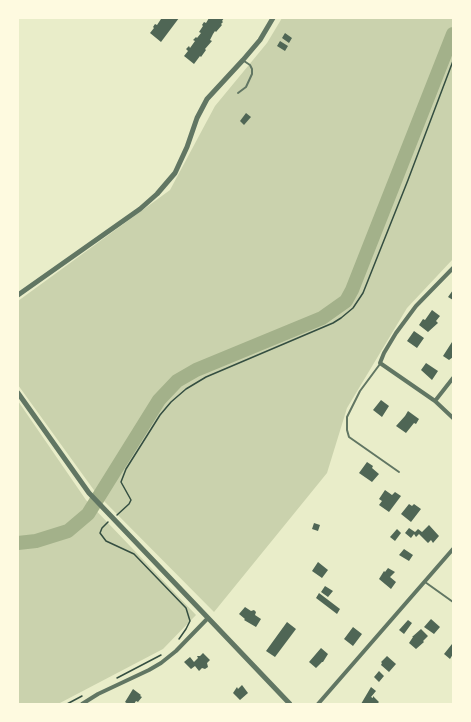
<!DOCTYPE html>
<html>
<head>
<meta charset="utf-8">
<style>
	body { margin:0 }
	#map { position:relative; width:471px; height:722px; overflow:hidden; background:#e9edc9; font-family:"Fira Sans",sans-serif }
	canvas { display:block }
	.frame { position:absolute; inset:0; border:19px solid #fefae0; pointer-events:none }
</style>
</head>
<body>
<div id="map">
<canvas width="471" height="722"></canvas>
<div class="frame"></div>
</div>
<script>
const context = document.querySelector('canvas').getContext('2d');
context.lineJoin = 'round';
function fillPath(path, color) { context.fillStyle = color; context.fill(path, 'evenodd'); }
const toPath = rows => new Path2D(rows.map(r => 'M' + r).join(''));
function trace(path, color, width, dash) { context.strokeStyle = color; context.lineWidth = width; context.lineCap = dash ? 'butt' : 'round'; context.setLineDash(dash || []); context.stroke(path); }
const green = toPath([
	[282,18,453,18,453,259,407,308,347,408,327,473,214,612,96,493,18,385,18,301,170,190,215,106,267,43],
	[18,401,86,500,196,615,163,649,58,704,18,704]
]);
const river = toPath([
	[18,543,36,541,68,531,88,514,159,400,177,381,196,370,322,318,346,301,352,290,453,34]
]);
const building = toPath([
	[160,18,179,18,161,42,150,33,154,28,153,27,155,24,157,25,161,19],
	[209,18,224,18,222,21,223,22,221,24,222,25,216,32,215,31,213,34,210,40,212,41,205,49,206,50,201,57,200,56,194,64,184,56,188,51,186,49,189,46,190,48,195,41,193,40,196,37,197,38,201,33,199,32,203,26,202,25,204,22,206,23],
	[285,33,292,38,289,43,282,38],
	[280,41,288,46,285,51,277,46],
	[246,113,251,117,244,125,240,121],
	[453,290,453,300,448,297],
	[432,310,440,316,436,321,438,323,428,332,419,325,423,319,425,320],
	[414,331,424,338,417,348,407,341],
	[452,342,453,357,449,360,443,356],
	[426,363,438,371,432,380,421,370],
	[381,400,389,406,382,417,373,410],
	[408,411,419,419,416,424,414,423,406,433,396,426,405,416],
	[367,462,373,466,372,468,379,474,372,482,359,473],
	[385,490,392,495,395,492,401,496,389,512,379,505,382,501,379,499],
	[409,504,412,506,414,504,421,509,411,522,401,514],
	[314,523,320,525,318,531,312,529],
	[429,525,439,536,433,543,431,540,428,543,419,534,416,537,414,534,411,538,405,533,409,528,415,532,418,529,422,532],
	[397,529,401,533,395,541,390,537],
	[404,549,413,555,409,561,399,555],
	[318,562,328,570,322,578,312,571],
	[388,568,395,572,390,577,396,582,391,589,379,579,384,571,385,572],
	[325,586,333,591,328,597,321,592],
	[319,593,340,609,337,614,316,598],
	[245,607,251,611,254,610,256,612,255,615,261,619,256,627,244,620,245,619,239,614],
	[431,619,440,627,434,634,424,627],
	[408,620,412,623,404,634,399,630],
	[287,622,296,629,275,657,266,651],
	[353,627,362,634,353,646,344,639],
	[421,629,428,636,423,641,424,642,416,649,409,643,413,637,412,637],
	[452,644,453,654,450,659,444,654],
	[321,648,328,654,323,662,322,662,316,668,309,662],
	[203,653,210,660,207,663,208,667,205,669,202,668,199,671,195,666,191,669,184,662,190,657,194,662,198,658,197,656,200,656],
	[387,656,396,664,389,672,381,665,382,663,381,662],
	[379,671,384,676,379,682,374,677],
	[242,685,248,693,240,700,233,693,237,687,238,689],
	[371,687,376,691,371,697,373,698,373,696,379,702,377,704,361,704],
	[133,689,141,695,140,696,142,697,138,702,136,701,134,704,128,704,125,702]
]);
const path = toPath([
	[117,515,129,504,131,500,121,482,126,469,160,415,171,402,186,389,206,377,333,323,341,318,353,308,363,293,408,180,453,61],
	[108,522,102,528,100,533,106,541,134,554,186,608,190,621,186,629,179,639],
	[117,678,161,655],
	[67,704,82,696]
]);
const service = toPath([
	[238,93,246,87,252,74,252,69,250,65,244,61],
	[380,364,360,391,347,417,347,430,349,437,399,472],
	[425,582,453,602]
]);
const minor = toPath([
	[453,268,416,306,396,333,384,353,380,363,435,401,453,418],
	[435,401,453,378],
	[82,704,98,694,149,670,161,663,176,651,208,618],
	[318,704,453,549]
]);
const tertiary = toPath([
	[18,295,140,209,157,194,175,173,187,147,197,118,207,99,243,60,260,40,273,18],
	[18,393,89,493,290,704]
]);
fillPath(green, '#cad2ad');
trace(river, '#a3b18a', 14);
fillPath(building, '#4f6655');
trace(path, '#344e41', 1.5);
trace(service, '#617663', 2);
trace(minor, '#617663', 4);
trace(tertiary, '#617663', 5);
</script>
</body>
</html>
